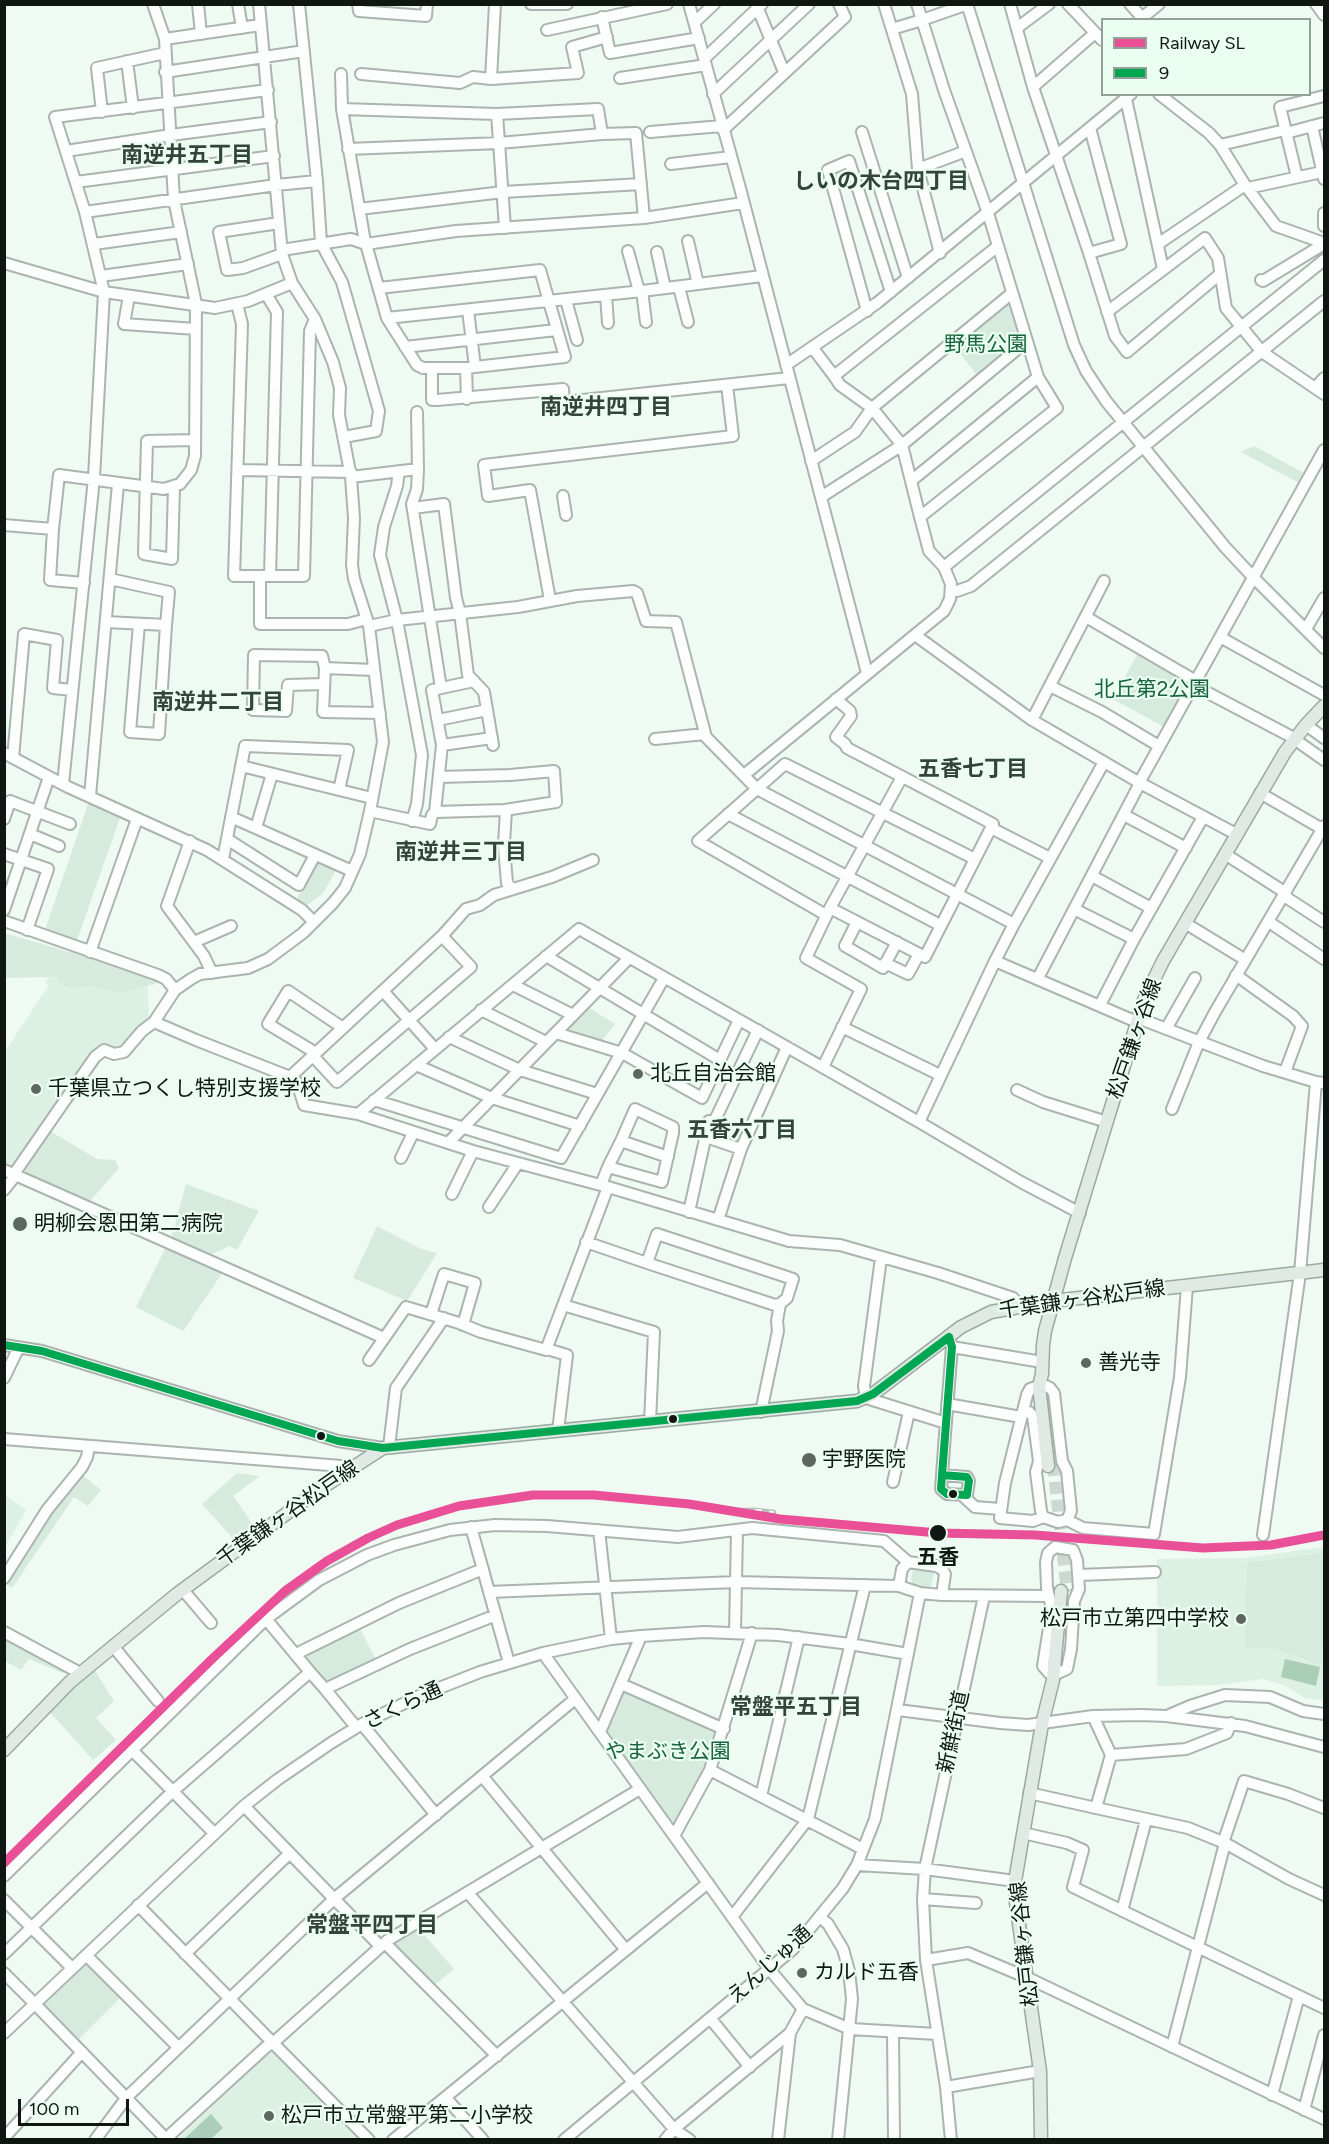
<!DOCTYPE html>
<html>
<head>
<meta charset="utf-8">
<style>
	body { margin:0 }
	#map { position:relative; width:1329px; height:2144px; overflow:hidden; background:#eefaf2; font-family:Figtree,sans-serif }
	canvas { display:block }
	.frame { position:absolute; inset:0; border:6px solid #101713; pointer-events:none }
	.legend { position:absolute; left:1101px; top:18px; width:210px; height:78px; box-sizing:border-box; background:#eafef1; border:2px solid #93a298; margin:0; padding:8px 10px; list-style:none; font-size:18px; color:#101713 }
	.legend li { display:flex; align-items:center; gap:12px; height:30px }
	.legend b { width:30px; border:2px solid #93a298 }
	.scale { position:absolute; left:18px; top:2099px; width:111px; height:27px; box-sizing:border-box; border:3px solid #101713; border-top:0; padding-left:8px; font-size:18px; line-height:21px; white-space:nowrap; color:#101713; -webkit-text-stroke:4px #eafef1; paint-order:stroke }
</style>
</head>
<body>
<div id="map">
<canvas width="1329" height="2144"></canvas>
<div class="frame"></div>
<ul class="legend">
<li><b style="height:8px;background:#e95098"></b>Railway SL</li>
<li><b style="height:8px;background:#00a651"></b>9</li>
</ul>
<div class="scale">100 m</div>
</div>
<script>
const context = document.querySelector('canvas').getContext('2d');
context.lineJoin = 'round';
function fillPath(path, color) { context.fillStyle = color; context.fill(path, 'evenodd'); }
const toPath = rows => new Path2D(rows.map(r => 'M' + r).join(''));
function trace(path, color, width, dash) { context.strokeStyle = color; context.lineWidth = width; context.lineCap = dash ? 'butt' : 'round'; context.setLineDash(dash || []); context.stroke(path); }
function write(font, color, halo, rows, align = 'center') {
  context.font = font + ' Figtree,"Noto Sans JP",sans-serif'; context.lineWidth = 4.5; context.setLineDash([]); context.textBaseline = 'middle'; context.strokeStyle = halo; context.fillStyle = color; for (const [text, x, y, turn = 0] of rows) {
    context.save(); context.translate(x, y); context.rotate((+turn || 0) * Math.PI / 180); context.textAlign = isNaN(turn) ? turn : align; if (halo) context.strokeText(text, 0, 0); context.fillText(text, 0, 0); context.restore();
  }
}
const built = toPath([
	[50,977,57,978,72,988,94,986,119,994,148,986,149,1020,122,1048,113,1049,103,1044,92,1054,13,1170,5,1166,4,1053,49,985,45,983],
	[5,1495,26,1510,5,1547],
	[1324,1547,1324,1700,1305,1698,1284,1685,1263,1679,1217,1685,1157,1686,1157,1559,1244,1558],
	[270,2052,275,2052,360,2139,176,2140]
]);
const green = toPath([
	[1012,293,1027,341,981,380,952,343],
	[1254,446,1304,473,1305,476,1301,484,1241,452],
	[1139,651,1191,684,1166,728,1113,699],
	[89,801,121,815,76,943,44,933],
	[319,861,337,869,323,893,305,907,296,901,315,862],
	[4,933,149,975,158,983,119,994,94,986,72,988,60,984,57,978,50,977,5,978],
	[586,1006,615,1024,600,1043,563,1032],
	[50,1131,97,1159,115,1160,119,1168,90,1201,22,1173],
	[186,1184,259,1211,237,1250,229,1246,212,1254,184,1243,183,1249,225,1269,183,1331,136,1307,172,1235],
	[377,1226,421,1249,437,1253,407,1301,353,1278],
	[237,1473,260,1476,233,1496,256,1529,238,1544,202,1504],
	[82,1475,101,1490,88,1506,74,1497,12,1588,5,1584,4,1581,26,1548],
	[1324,1553,1324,1637,1321,1665,1270,1647,1245,1648,1247,1563],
	[918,1568,934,1573,931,1586,919,1588,913,1586,911,1578,913,1570],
	[359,1627,376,1660,327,1685,303,1655],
	[4,1638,64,1669,63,1673,29,1659,21,1670,5,1661],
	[94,1669,114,1701,96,1718,116,1740,93,1760,48,1710],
	[624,1690,717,1729,708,1763,676,1827,672,1827,605,1733,621,1691],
	[418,1928,454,1969,432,1987,393,1944],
	[88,1962,122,1996,79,2039,45,2004]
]);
const water = toPath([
	[1285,1659,1320,1667,1316,1686,1281,1677],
	[211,2114,223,2128,211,2139,184,2139]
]);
const majorTunnel = toPath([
	[1053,1464,1067,1592]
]);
const minor = toPath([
	[198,4,201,34],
	[238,4,242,28],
	[299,4,317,181,321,243,342,282,379,411,376,431,344,437],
	[358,4,359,11,426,16,427,4],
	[531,4,567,4],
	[689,4,740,188,867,673],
	[756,4,784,72],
	[884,4,912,94,918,169,940,253],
	[967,4,1074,345,1086,371,1106,401,1225,547,1254,578,1324,648],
	[1010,4,1033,87,1089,253],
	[1068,4,1102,40],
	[1130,4,1144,20],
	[1316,4,1324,15],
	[602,17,610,53,699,38],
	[1143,17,1159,4],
	[695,22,714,4],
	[1017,28,1049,4],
	[892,29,922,20,917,4],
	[547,30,667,4],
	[165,39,260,25],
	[705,58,762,4],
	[127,61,133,108],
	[165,72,304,51],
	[341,74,342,109,365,242],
	[361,74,460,83,473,77,491,79,578,73,572,47,607,37],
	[620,78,706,65],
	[491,79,495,4],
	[1033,87,1095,33],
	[713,94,809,4],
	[1159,94,1209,133,1220,145,1245,185,1276,226,1324,243],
	[1126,99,1163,269],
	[342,109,497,114,598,109,602,134,636,133,644,218],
	[102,112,97,68,165,53],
	[497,114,505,228],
	[1312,126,1324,179],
	[1090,128,1121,244,1089,253,1115,336,1127,352,1220,274],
	[723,130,845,17,839,4],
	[650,132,722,126],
	[862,132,908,278],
	[1286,133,1324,123],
	[1220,145,1285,130],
	[348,149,499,143,602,134],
	[66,151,171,135,271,122],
	[671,164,731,157],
	[918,169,966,151],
	[1297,177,1280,107,1324,96],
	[76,182,274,156],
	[1248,188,1322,172],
	[359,209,503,192,641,184],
	[85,212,276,185,317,181],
	[1324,213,1324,226],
	[279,223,219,232,227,270,243,268,282,254],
	[688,241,698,284],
	[94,244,181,232],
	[366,244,387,318,417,365,423,368,466,368,565,357,540,270,379,288],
	[1158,244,1245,185],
	[998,246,834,376,840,385,872,408,902,445,1027,341],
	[282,250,351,239,366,244,456,231,644,218,743,203],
	[628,251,639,291],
	[657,252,665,288],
	[4,263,104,292,215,308,248,301,292,283],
	[101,276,188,264],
	[1261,280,1263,281,1324,244],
	[679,287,688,322],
	[642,291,646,322],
	[266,294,277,312,270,576],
	[606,295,608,323],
	[129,296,124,324,196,329],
	[566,300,577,340],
	[237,304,242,324,234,576,304,576,310,331,315,319],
	[468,310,475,367],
	[867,311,828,170,849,161,891,292],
	[1107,312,1205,238,1218,258,1226,308,1262,352,1324,394],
	[387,318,642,291,762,276],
	[405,347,556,330],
	[812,347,834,376],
	[786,365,877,303,1131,94],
	[432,368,432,400,437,400,563,389,564,402,789,378],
	[466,368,467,399],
	[1315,388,1324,378],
	[417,412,418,469,417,489,412,504,441,688],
	[811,461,855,432,872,408,1012,293],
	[238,470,351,472],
	[399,471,397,486,384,527,380,555,397,620,422,755,417,804,412,821],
	[351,477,418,469],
	[911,481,1038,377],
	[174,487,172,559,144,554,147,441,195,440],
	[563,496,566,515],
	[821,497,902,445,920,517,1057,408,1038,377,988,213,944,90,922,20,968,4],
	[413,508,444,504,456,598,460,613,468,675,484,692,493,745],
	[4,525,53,529],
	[944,567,1324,260],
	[260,576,260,624,348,624,367,619],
	[84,583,50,580,53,529,59,475,164,489,180,484,191,470,195,456,196,304,174,200,165,39,153,4],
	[951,591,957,591,971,586,1324,301],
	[550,600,530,490,488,496,484,465,733,436,727,385],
	[1086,617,1196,681],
	[106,622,166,625,169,592,110,579],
	[139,624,130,732,159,734,166,625],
	[369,626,397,620,518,607,577,596,633,591,637,593,646,621,676,622,706,737,757,789,1014,924,995,961,1137,1022],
	[1306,629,1324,598],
	[915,635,1032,720,1140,783,1236,834],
	[1220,637,1324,695],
	[374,670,325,668,323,712,380,713],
	[324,684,288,685,286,711,253,710,254,655,322,656,325,668],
	[1193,685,1290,736,1324,760],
	[1050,686,1102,712,1159,746],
	[438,720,487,710],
	[1032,720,1104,581],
	[1306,725,1324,738],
	[655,739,705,734],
	[442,745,492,738],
	[4,753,68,787,207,850,302,910,314,922],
	[13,758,24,634,57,640,53,688,72,690],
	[241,766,372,798],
	[744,775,944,611,950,599,951,584,944,567,929,551,920,517],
	[1139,783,1324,450],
	[63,784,94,478,104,292,85,212,55,117,268,90],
	[1260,793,1324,830],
	[90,796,118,484],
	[370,811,430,824,432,815,435,812,442,745,432,690,474,681],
	[435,812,505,810,556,802,554,771,510,775,439,777],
	[728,814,940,925],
	[1124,815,1186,848],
	[231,817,352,871],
	[4,819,10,801,70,824],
	[256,828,272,774],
	[991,828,1050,858],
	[30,834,59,846],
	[227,839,299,885,315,855],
	[190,841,167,906,204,956,212,973],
	[504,844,506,810],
	[504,847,507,883,512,889],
	[4,854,48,869,27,930],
	[1225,854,1286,893],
	[223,859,245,746,348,750,339,790],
	[1092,876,1151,908],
	[1284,896,1324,922],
	[830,908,925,957,993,824,847,748,845,744,836,737,851,716,850,711,836,699],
	[1074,909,1134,939],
	[4,910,49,777],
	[826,915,698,841,785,764,975,859],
	[4,921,158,975,166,979,175,990],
	[857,922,845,946,883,968,897,942],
	[1269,922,1324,959],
	[1185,923,1244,959],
	[1014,924,1104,762],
	[194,942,231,926],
	[90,952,137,819],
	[546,956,720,1060],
	[885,963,908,974,919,954],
	[1236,975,1293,1016,1302,1026,1285,1072],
	[1038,978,1140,783],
	[513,985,573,1015],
	[383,991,435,1049],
	[1100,1005,1134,939,1203,817],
	[481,1010,546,1042],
	[1138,1018,1263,1066,1316,1082,1324,1083],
	[154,1022,196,1040,290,1077,297,1082,304,1105,358,1114,473,1151,608,1187,789,1241,840,1245,938,1273,1013,1298,1020,1306],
	[842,1027,940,1075],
	[1166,1029,1195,978],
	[556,1033,622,1053,702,1098,739,1020],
	[449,1037,520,1070,597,1094],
	[316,1053,268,1024,288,991,343,1028],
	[313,1056,337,1082,471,967,442,936],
	[416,1065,492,1098,580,1126],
	[823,1067,861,989,806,958,830,908,902,777],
	[290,1077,442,936,466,909,480,905,494,895,552,877,593,860],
	[1017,1090,1043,1102,1107,1122],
	[374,1100,561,1158,664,978],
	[1172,1109,1199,1042,1215,1012,1324,826],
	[358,1114,579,929,919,1122,1021,1182,1080,1213],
	[714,1122,758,1030],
	[919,1122,995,961],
	[706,1137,741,1149],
	[621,1141,668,1157],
	[448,1143,629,958],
	[401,1158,413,1133],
	[4,1170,384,1338],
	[14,1174,95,1057,104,1050,114,1054,124,1052,142,1031,154,1022,175,990,191,979,200,974,248,968,268,959,303,933,333,903,345,888,360,854,370,811,383,742,369,626,354,579,352,565,354,518,351,477,339,415,340,388,333,362,315,319,292,283,282,254,259,4],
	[601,1185,608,1167,621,1141,635,1109,673,1127,673,1133,662,1182,608,1167],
	[4,1190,16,1175],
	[452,1194,473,1151],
	[489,1207,518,1163],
	[689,1212,709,1121],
	[718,1220,741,1149,787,1047],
	[586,1242,647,1263,775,1305,780,1304,787,1298,793,1279,657,1234,647,1263],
	[881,1258,864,1386,866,1398,946,1423],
	[563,1305,654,1332,650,1422],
	[431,1314,444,1274,475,1283,463,1325],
	[4,1345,42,1351,338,1441,383,1448],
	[952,1347,1042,1362],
	[547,1349,567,1355,558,1431],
	[369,1360,406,1307,459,1323,481,1332,546,1350,608,1187],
	[4,1378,19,1347],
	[1039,1386,1030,1389,1027,1395,1005,1483,1000,1518,1033,1521,1043,1517],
	[1046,1386,1050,1388,1054,1393,1062,1461,1067,1471,1071,1511,1067,1520],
	[947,1404,1021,1417],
	[1023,1411,1029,1412,1033,1416,1039,1461,1036,1472,1041,1511,1043,1517,1058,1522,1067,1520,1083,1528,1154,1534,1180,1377,1187,1286],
	[761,1412,778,1331,777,1321,780,1304],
	[4,1439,354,1467],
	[389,1447,396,1388,444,1318],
	[942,1475,967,1477,969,1481,967,1495,947,1494,941,1489,942,1475,945,1434,952,1347,949,1337],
	[893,1482,909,1412],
	[963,1496,975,1507,1000,1509],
	[471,1527,509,1663],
	[599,1530,611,1639],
	[1263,1535,1300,1273,1316,1082],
	[1079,1575,1155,1572],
	[4,1578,47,1510,82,1467,87,1457,89,1446],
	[899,1586,902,1569,908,1562,936,1566,942,1569,945,1574,942,1595],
	[183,1590,211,1623],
	[489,1592,736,1582,899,1586,920,1593,942,1595,1048,1596],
	[266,1619,310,1672],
	[4,1632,80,1673],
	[735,1632,737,1531],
	[113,1646,158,1701],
	[543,1653,770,1970,803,2009],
	[296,1654,399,1603,483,1569],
	[1054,1674,1049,1673,1043,1666,1052,1609,1047,1588,1046,1562,1048,1553,1055,1547,1073,1550,1077,1560,1079,1589,1074,1601,1071,1649,1067,1669,1056,1674],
	[621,1684,724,1729],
	[325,1689,356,1727],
	[898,1710,1000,1723,1028,1725,1093,1716,1141,1715,1166,1716,1245,1726,1324,1747],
	[1093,1716,1111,1755,1096,1808,1188,1828,1225,1843,1172,2047],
	[1167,1716,1190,1706,1225,1695,1270,1697,1303,1711,1324,1714],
	[362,1724,436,1815],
	[600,1732,641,1636],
	[132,1750,214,1833],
	[1111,1755,1186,1749,1227,1733,1231,1723],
	[710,1770,863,1849],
	[483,1777,626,1950],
	[1029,1793,1096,1808],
	[761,1796,799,1637],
	[244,1806,380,1946],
	[1324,1808,1288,1794,1244,1781,1224,1840,1225,1843,1289,1879,1324,1895],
	[1023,1833,1067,1843,1083,1850,1073,1887,1324,2008],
	[674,1836,710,1770,752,1633],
	[857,1865,925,1869,1015,1881],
	[4,1876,266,1619,319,1580,367,1555,394,1545,450,1530,495,1525,547,1526,678,1537,752,1528,884,1541,908,1562],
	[468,1893,674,2129,690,2140],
	[923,1899,976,1903],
	[4,1900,72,1968],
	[138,1905,273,2043,388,1940,640,1789],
	[1122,1911,1146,1820],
	[732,1917,808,1819,865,1585],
	[821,1918,828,1924,843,1949,849,1971,852,1999,838,2140],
	[385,1943,497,2056],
	[4,1954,172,1792,310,1672,325,1689,410,1649,496,1615],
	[185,1954,290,1853],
	[86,1955,178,2047],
	[926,1960,968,1953,1028,1978,1324,2119],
	[4,1973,35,2004],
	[35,2004,167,2140],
	[710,2018,750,2067],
	[893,2032,894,2140],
	[4,2033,244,1806,277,1780,331,1743,362,1724,419,1696,480,1672,543,1653,611,1639,641,1636,704,1632,778,1635,850,1644,908,1654],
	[946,2087,1040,2071],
	[1272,2095,1299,1996],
	[446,2098,483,2140],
	[1304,2110,1324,2035],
	[4,2138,82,2052],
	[95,2140,127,2097,335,1898,575,1699],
	[169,2140,171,2134,266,2047,273,2043,369,2140],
	[393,2140,708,1883],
	[564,2140,793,1949,843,1888,857,1865,875,1819,920,1593],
	[665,2140,674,2129,790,2033,803,2009,850,2029,937,2034],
	[778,2140,790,2033],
	[951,2140,946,2087,926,1960,923,1899,925,1869,984,1596]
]);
const major = toPath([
	[1048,1466,1039,1386,1042,1374,1043,1345,1045,1331,1065,1258,1144,1000,1163,961,1285,752,1306,725,1324,706],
	[4,1750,70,1682,177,1594,320,1489,383,1448,857,1401,873,1394,961,1327,991,1312,1053,1301,1324,1270],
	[1041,2140,1040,2071,1016,1903,1015,1881,1042,1724,1053,1680,1061,1591]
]);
const rail = toPath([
	[727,1510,757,1510,774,1512]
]);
const bus1 = toPath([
	[4,1345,42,1351,338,1441,383,1448,857,1401,873,1394,949,1337],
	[942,1475,967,1477,969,1481,967,1495,947,1494,941,1489,942,1475],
	[942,1475,952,1347,949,1337]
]);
const rail1 = toPath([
	[4,1863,212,1659,285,1591,327,1561,368,1538,397,1525,459,1506,533,1495,594,1495,689,1504,780,1519,938,1533,1035,1535,1203,1548,1271,1545,1324,1535]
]);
const markers = [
	[638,1074,6,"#5e6661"],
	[36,1089,6,"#5e6661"],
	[20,1224,8,"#5e6661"],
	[1086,1363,6,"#5e6661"],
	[673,1419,5,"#101713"],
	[321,1436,5,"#101713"],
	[809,1460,8,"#5e6661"],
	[953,1494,5,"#101713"],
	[938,1533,9,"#101713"],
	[1241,1619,6,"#5e6661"],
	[802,1973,6,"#5e6661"],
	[269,2116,6,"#5e6661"]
];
const parkNames = [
	["野馬公園",986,345],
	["北丘第2公園",1152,690],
	["やまぶき公園",668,1752]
];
const streetNames = [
	["松戸鎌ヶ谷線",1135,1039,-71],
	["千葉鎌ヶ谷松戸線",1082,1300,-8],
	["千葉鎌ヶ谷松戸線",288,1514,-35],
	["さくら通",403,1706,-25],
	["新鮮街道",954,1732,-78],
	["松戸鎌ヶ谷線",1025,1944,-96],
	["えんじゅ通",770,1965,-42]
];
const poiNames = [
	["北丘自治会館",650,1074],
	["千葉県立つくし特別支援学校",48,1089],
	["明柳会恩田第二病院",34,1224],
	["善光寺",1098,1363],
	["宇野医院",822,1460],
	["松戸市立第四中学校",1229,1619,"right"],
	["カルド五香",814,1973],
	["松戸市立常盤平第二小学校",281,2116]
];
const stopNames = [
	["五香",938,1558]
];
const neighbourhoodNames = [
	["南逆井五丁目",187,156],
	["しいの木台四丁目",881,182],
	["南逆井四丁目",606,408],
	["南逆井二丁目",218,703],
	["五香七丁目",973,770],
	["南逆井三丁目",461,853],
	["五香六丁目",742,1131],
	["常盤平五丁目",796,1708],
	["常盤平四丁目",372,1926]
];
fillPath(built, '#dcf0e3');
fillPath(green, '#d6ebdd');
fillPath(water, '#abceb8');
trace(majorTunnel, '#cdd8d1', 12, [12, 6]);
trace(minor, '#abb4ae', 14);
trace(major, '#99aba0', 15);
trace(minor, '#fcfefd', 10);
trace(major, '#e0e9e4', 12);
trace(rail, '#bbbebc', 4.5);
trace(rail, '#eafef1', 2, [7]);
trace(bus1, '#00a651', 8);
trace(rail1, '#e95098', 9);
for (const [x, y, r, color] of markers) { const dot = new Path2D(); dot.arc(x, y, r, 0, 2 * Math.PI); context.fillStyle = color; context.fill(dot); trace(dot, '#eafef1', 2); }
write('21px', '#19633f', '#eafef1', parkNames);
write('21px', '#101713', '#eafef1', streetNames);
write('21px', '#101713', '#eafef1', poiNames, 'left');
write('bold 21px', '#101713', '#eafef1', stopNames);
write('bold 22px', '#34443a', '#eafef1', neighbourhoodNames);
</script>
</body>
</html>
